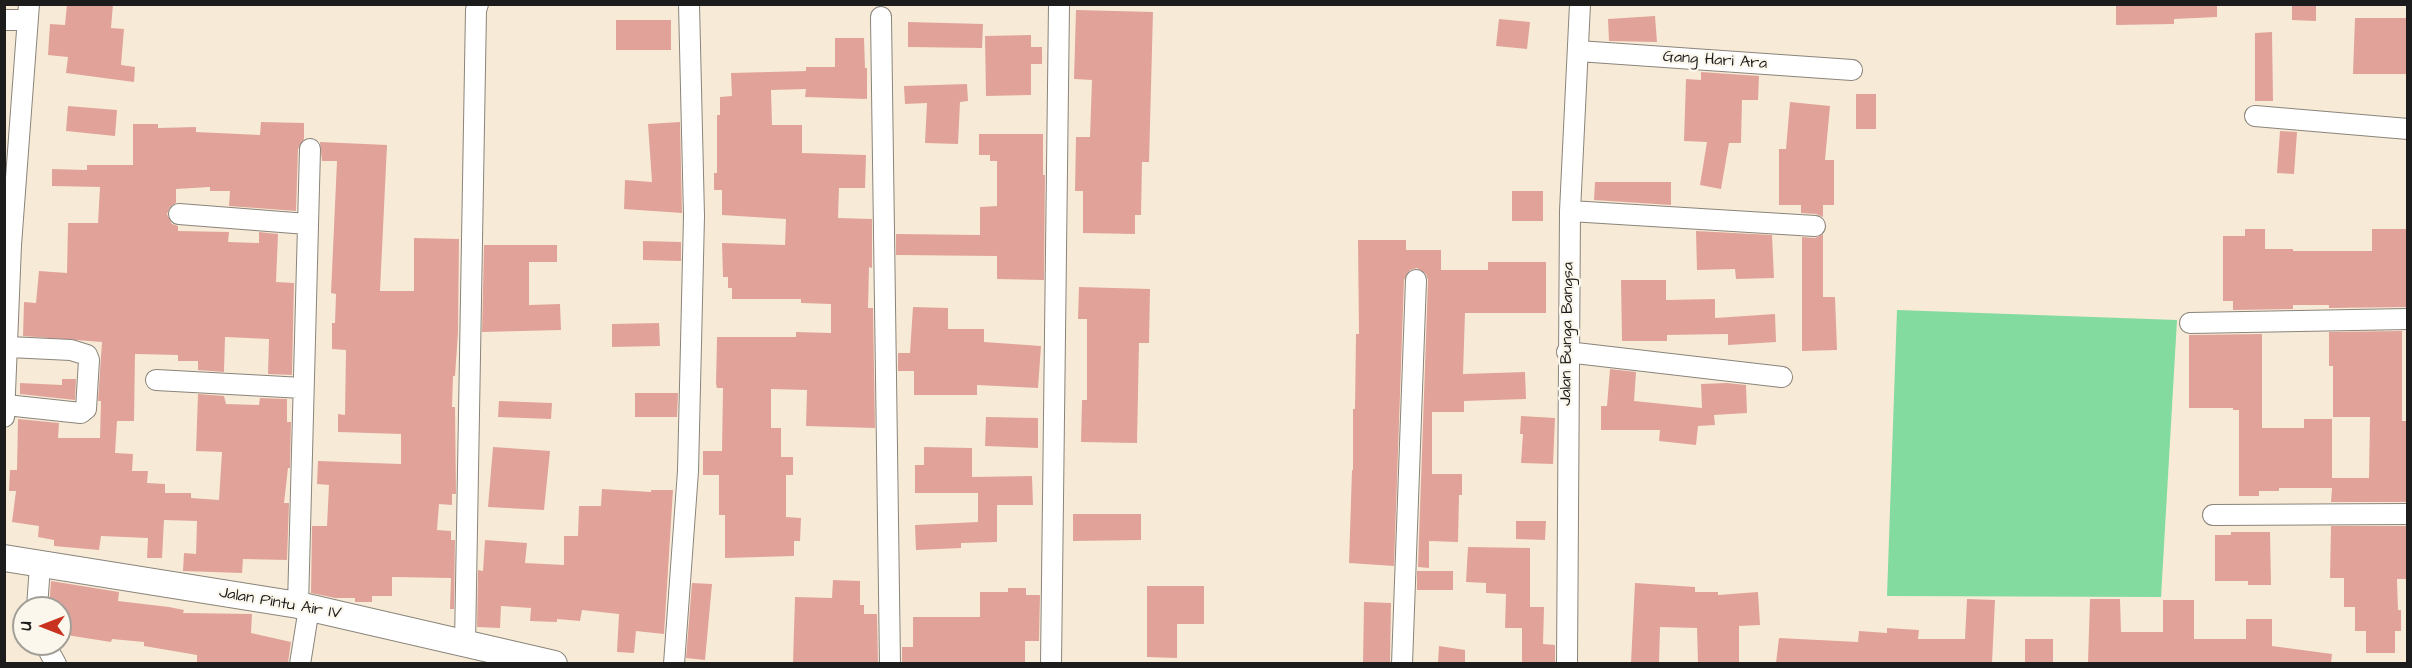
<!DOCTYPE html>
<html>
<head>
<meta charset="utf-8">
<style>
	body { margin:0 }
	#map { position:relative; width:2412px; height:668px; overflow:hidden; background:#f7ebd7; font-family:"Architects Daughter",sans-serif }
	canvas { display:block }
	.frame { position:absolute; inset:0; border:6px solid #1c1c1c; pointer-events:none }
	.north { position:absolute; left:12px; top:596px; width:60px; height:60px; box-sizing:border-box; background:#fbf7ec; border:2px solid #a29f99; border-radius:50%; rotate:270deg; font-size:16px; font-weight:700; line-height:24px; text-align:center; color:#1c1c1c }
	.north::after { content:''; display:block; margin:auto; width:21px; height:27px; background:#c8321e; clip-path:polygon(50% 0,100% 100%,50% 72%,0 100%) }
</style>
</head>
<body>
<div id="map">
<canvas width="2412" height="668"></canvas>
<div class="frame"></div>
<div class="north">U</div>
</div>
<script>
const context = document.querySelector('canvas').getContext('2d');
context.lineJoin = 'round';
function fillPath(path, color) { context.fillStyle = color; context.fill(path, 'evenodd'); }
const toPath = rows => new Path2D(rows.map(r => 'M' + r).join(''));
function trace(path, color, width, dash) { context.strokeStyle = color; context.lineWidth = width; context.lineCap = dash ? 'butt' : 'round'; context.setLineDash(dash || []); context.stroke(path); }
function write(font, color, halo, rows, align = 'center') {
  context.font = font + ' "Architects Daughter",sans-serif'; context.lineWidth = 4.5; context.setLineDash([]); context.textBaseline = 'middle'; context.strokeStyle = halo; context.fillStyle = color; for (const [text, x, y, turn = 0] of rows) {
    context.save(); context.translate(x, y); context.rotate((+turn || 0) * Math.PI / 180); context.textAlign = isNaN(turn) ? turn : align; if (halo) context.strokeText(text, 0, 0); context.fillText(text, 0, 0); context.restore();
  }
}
const green = toPath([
	[1897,310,2177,320,2161,597,1887,596]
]);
const building = toPath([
	[67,4,113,4,111,28,124,29,121,65,135,67,134,82,66,73,68,57,48,55,50,24,65,25],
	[2116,4,2217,4,2217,17,2174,19,2174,24,2116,25],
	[2292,4,2316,4,2316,21,2292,20],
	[1076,10,1153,12,1149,162,1142,162,1141,215,1135,215,1135,234,1083,233,1083,191,1075,191,1076,137,1090,137,1092,80,1074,79],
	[1655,16,1657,42,1609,41,1608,19],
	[2355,18,2408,18,2408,74,2353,74],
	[1499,19,1530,22,1527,49,1496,46],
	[616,20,671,20,671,50,616,50],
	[908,22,983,24,982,48,908,47],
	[2272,32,2273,101,2255,101,2255,33],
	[1031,35,1031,47,1042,47,1042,64,1031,64,1031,95,986,96,985,36],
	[835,38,864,38,865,68,867,68,867,99,805,97,806,89,771,90,772,125,802,125,802,153,866,155,865,188,839,188,838,218,872,219,872,268,869,267,868,308,873,308,875,428,806,426,807,390,771,389,771,428,781,428,781,457,793,457,793,475,786,475,786,517,801,518,800,541,794,541,794,556,725,558,725,515,719,515,719,475,703,475,703,451,722,451,723,388,717,388,716,384,717,337,796,337,796,332,831,333,831,304,801,303,801,299,732,299,732,288,728,288,728,277,723,277,722,243,785,245,786,219,722,215,722,190,714,190,714,173,717,173,717,115,720,115,720,97,732,96,731,73,806,71,806,67,835,67],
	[1701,72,1759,76,1758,100,1742,100,1741,143,1729,143,1721,189,1700,185,1707,142,1684,141,1686,79,1701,80],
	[967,84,968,101,960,102,958,144,925,143,927,103,905,104,904,86],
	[1856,94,1876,94,1876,129,1856,129],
	[1790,102,1830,106,1825,160,1834,160,1834,205,1823,205,1823,217,1816,214,1801,213,1801,205,1779,205,1779,149,1786,149],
	[68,106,117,110,115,136,66,131],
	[261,122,304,123,304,139,298,149,296,211,229,206,230,191,210,191,210,187,176,189,176,203,170,207,167,214,172,224,178,226,178,231,229,232,228,242,259,243,259,232,278,234,276,282,294,283,292,375,268,374,269,339,225,337,224,372,198,370,198,361,178,361,178,355,135,354,134,421,117,421,115,453,133,454,132,471,148,471,147,483,165,484,165,493,191,493,191,498,219,500,222,452,196,451,198,394,224,396,226,404,259,405,260,398,287,399,287,422,291,422,290,468,288,468,284,503,289,503,287,560,243,559,242,573,183,571,184,553,196,554,197,521,164,520,162,558,147,558,148,538,101,536,99,550,54,546,54,540,38,537,39,526,12,522,16,491,9,491,10,470,17,470,18,419,59,423,58,438,100,438,101,401,98,401,102,342,23,336,24,302,36,303,39,271,67,273,68,223,98,223,100,187,52,186,52,169,87,170,87,165,133,165,133,124,158,124,158,128,196,127,196,132,260,135],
	[680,122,682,213,624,209,625,180,652,182,648,124],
	[2280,131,2297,132,2294,174,2277,173],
	[979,134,1043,134,1043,175,1045,175,1044,280,997,279,997,256,896,255,896,234,980,235,980,207,997,206,997,161,990,161,990,155,979,155],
	[320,142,387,145,380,291,414,291,414,238,459,239,458,333,455,376,453,376,452,407,455,407,456,494,452,494,452,505,439,504,437,530,451,531,451,540,455,540,454,609,450,609,451,578,392,577,392,596,372,596,372,602,355,602,355,598,335,598,311,593,312,526,327,526,329,485,317,484,318,461,401,464,401,434,338,432,338,414,345,415,346,350,332,349,332,323,335,323,336,294,331,293,337,161,322,161],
	[1595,182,1671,182,1671,205,1594,200],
	[1512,191,1543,191,1543,221,1512,221],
	[2245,229,2265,229,2265,249,2293,249,2293,251,2372,251,2372,229,2408,229,2408,307,2329,308,2329,305,2293,305,2293,309,2233,310,2233,301,2223,301,2223,236,2245,236],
	[1696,231,1772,235,1774,278,1736,279,1735,269,1697,270],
	[1823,234,1823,297,1835,297,1837,350,1802,351,1802,237,1815,238],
	[1358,240,1406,240,1406,250,1441,250,1441,270,1488,270,1488,262,1546,262,1546,313,1465,313,1463,374,1525,372,1526,399,1464,401,1464,412,1432,412,1432,474,1462,474,1462,495,1459,495,1458,542,1429,541,1429,568,1418,567,1428,280,1426,274,1417,268,1410,270,1404,280,1394,566,1349,563,1352,470,1353,470,1353,409,1355,409,1356,334,1359,334],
	[643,241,681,242,681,261,643,260],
	[484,245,557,245,557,262,529,262,529,305,560,304,561,330,482,332],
	[1621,280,1666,280,1666,300,1715,299,1715,318,1775,314,1776,342,1728,345,1728,334,1667,335,1667,341,1622,341],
	[1079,287,1150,289,1149,343,1139,343,1137,443,1081,442,1082,400,1087,400,1087,319,1078,319],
	[913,307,948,308,948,329,984,329,984,342,1041,346,1038,388,977,385,977,395,914,395,914,371,898,371,898,353,910,353],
	[659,323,660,346,612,347,612,324],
	[2402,331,2402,421,2408,421,2408,502,2331,502,2332,488,2279,488,2279,491,2259,491,2259,496,2239,496,2239,410,2233,410,2233,408,2189,408,2189,335,2262,334,2262,428,2304,428,2304,419,2332,419,2332,478,2369,478,2370,417,2333,417,2333,366,2329,366,2329,332],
	[1610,369,1636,372,1634,401,1702,408,1701,384,1727,383,1746,385,1747,413,1714,415,1715,425,1698,426,1696,445,1659,441,1660,430,1601,430,1601,406,1607,406],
	[62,379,76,379,75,400,20,394,20,383,62,385],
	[635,393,678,393,677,417,635,417],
	[499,401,552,403,551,419,498,417],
	[1521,416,1555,418,1553,464,1521,463,1523,434,1520,434],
	[986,417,1038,418,1038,448,985,446],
	[493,447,550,451,544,510,488,507],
	[924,447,972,448,972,477,1032,476,1033,505,997,505,997,542,961,543,961,548,916,550,915,525,978,522,978,493,915,493,915,465,924,465],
	[602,489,651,492,651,490,673,490,664,634,636,631,634,653,617,652,619,614,582,610,580,621,557,619,557,622,530,621,531,608,501,606,500,628,477,627,478,570,483,571,485,540,527,543,525,563,564,565,564,536,578,536,579,506,601,506],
	[1073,514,1141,514,1141,540,1073,541],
	[1516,521,1546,521,1545,540,1516,539],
	[2331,526,2408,526,2408,579,2397,579,2398,610,2401,610,2401,631,2395,631,2395,653,2366,653,2366,631,2355,631,2355,607,2344,607,2344,578,2330,578],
	[2231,532,2270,532,2271,585,2248,585,2248,581,2215,581,2215,535,2231,535],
	[1468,547,1530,548,1530,607,1544,607,1543,644,1555,645,1555,663,1522,663,1522,628,1505,628,1506,594,1486,593,1486,583,1466,582],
	[1417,571,1453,571,1453,590,1417,590],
	[833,580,860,581,860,605,864,605,864,614,877,614,878,663,793,663,795,597,832,598],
	[51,581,119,592,118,601,169,607,184,610,183,613,252,614,251,633,291,642,288,663,197,662,197,655,144,646,144,642,112,639,111,642,60,634,60,608,49,608],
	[692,583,712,584,705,660,686,658],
	[1635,583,1695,587,1695,592,1718,592,1718,595,1758,592,1760,625,1739,626,1739,663,1698,663,1697,628,1660,627,1659,663,1631,663],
	[1147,586,1204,586,1204,624,1177,624,1177,658,1147,657],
	[1008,588,1026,588,1026,595,1040,595,1039,641,1025,641,1025,663,902,663,902,647,913,647,913,617,980,617,980,592,1008,592],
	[1967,599,1995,600,1992,663,1776,663,1779,638,1858,642,1859,631,1887,633,1887,628,1919,630,1918,639,1965,639],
	[2090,599,2120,599,2121,632,2163,632,2163,600,2194,600,2194,639,2246,639,2246,619,2272,619,2272,646,2332,654,2331,663,2088,663],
	[1364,602,1391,603,1390,663,1363,663],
	[2025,639,2053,639,2053,663,2025,663],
	[1439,646,1465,650,1465,663,1438,663]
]);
const minor = toPath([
	[881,17,890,664],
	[4,20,27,20],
	[1578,51,1852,70],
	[2255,116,2408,129],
	[1570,211,1815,226],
	[179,214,307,224],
	[2190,323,2408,319],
	[1567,352,1782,377],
	[156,380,303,388],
	[6,405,81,413,86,409,89,360,87,355,71,350,9,347],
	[4,417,11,245,29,4],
	[2213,515,2408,514],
	[298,605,310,149],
	[37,608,40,565],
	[465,643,476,10,478,4],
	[45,644,56,664],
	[300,664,309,608],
	[674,664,688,471,694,216,689,4],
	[1051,664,1059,4],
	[1402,664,1416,280],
	[1567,664,1570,211,1580,4]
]);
const major = toPath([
	[4,558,298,605,554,664]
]);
const streetNames = [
	["Gang Hari Ara",1715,61,4],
	["Jalan Bunga Bangsa",1568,334,-89],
	["Jalan Pintu Air IV",280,604,10]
];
fillPath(green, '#83db9f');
fillPath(building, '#e1a399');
trace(minor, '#8a847a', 22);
trace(major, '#8a847a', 28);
trace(minor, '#fff', 20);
trace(major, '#fff', 26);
write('16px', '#1c1c1c', '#fbf7ec', streetNames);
</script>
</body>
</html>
